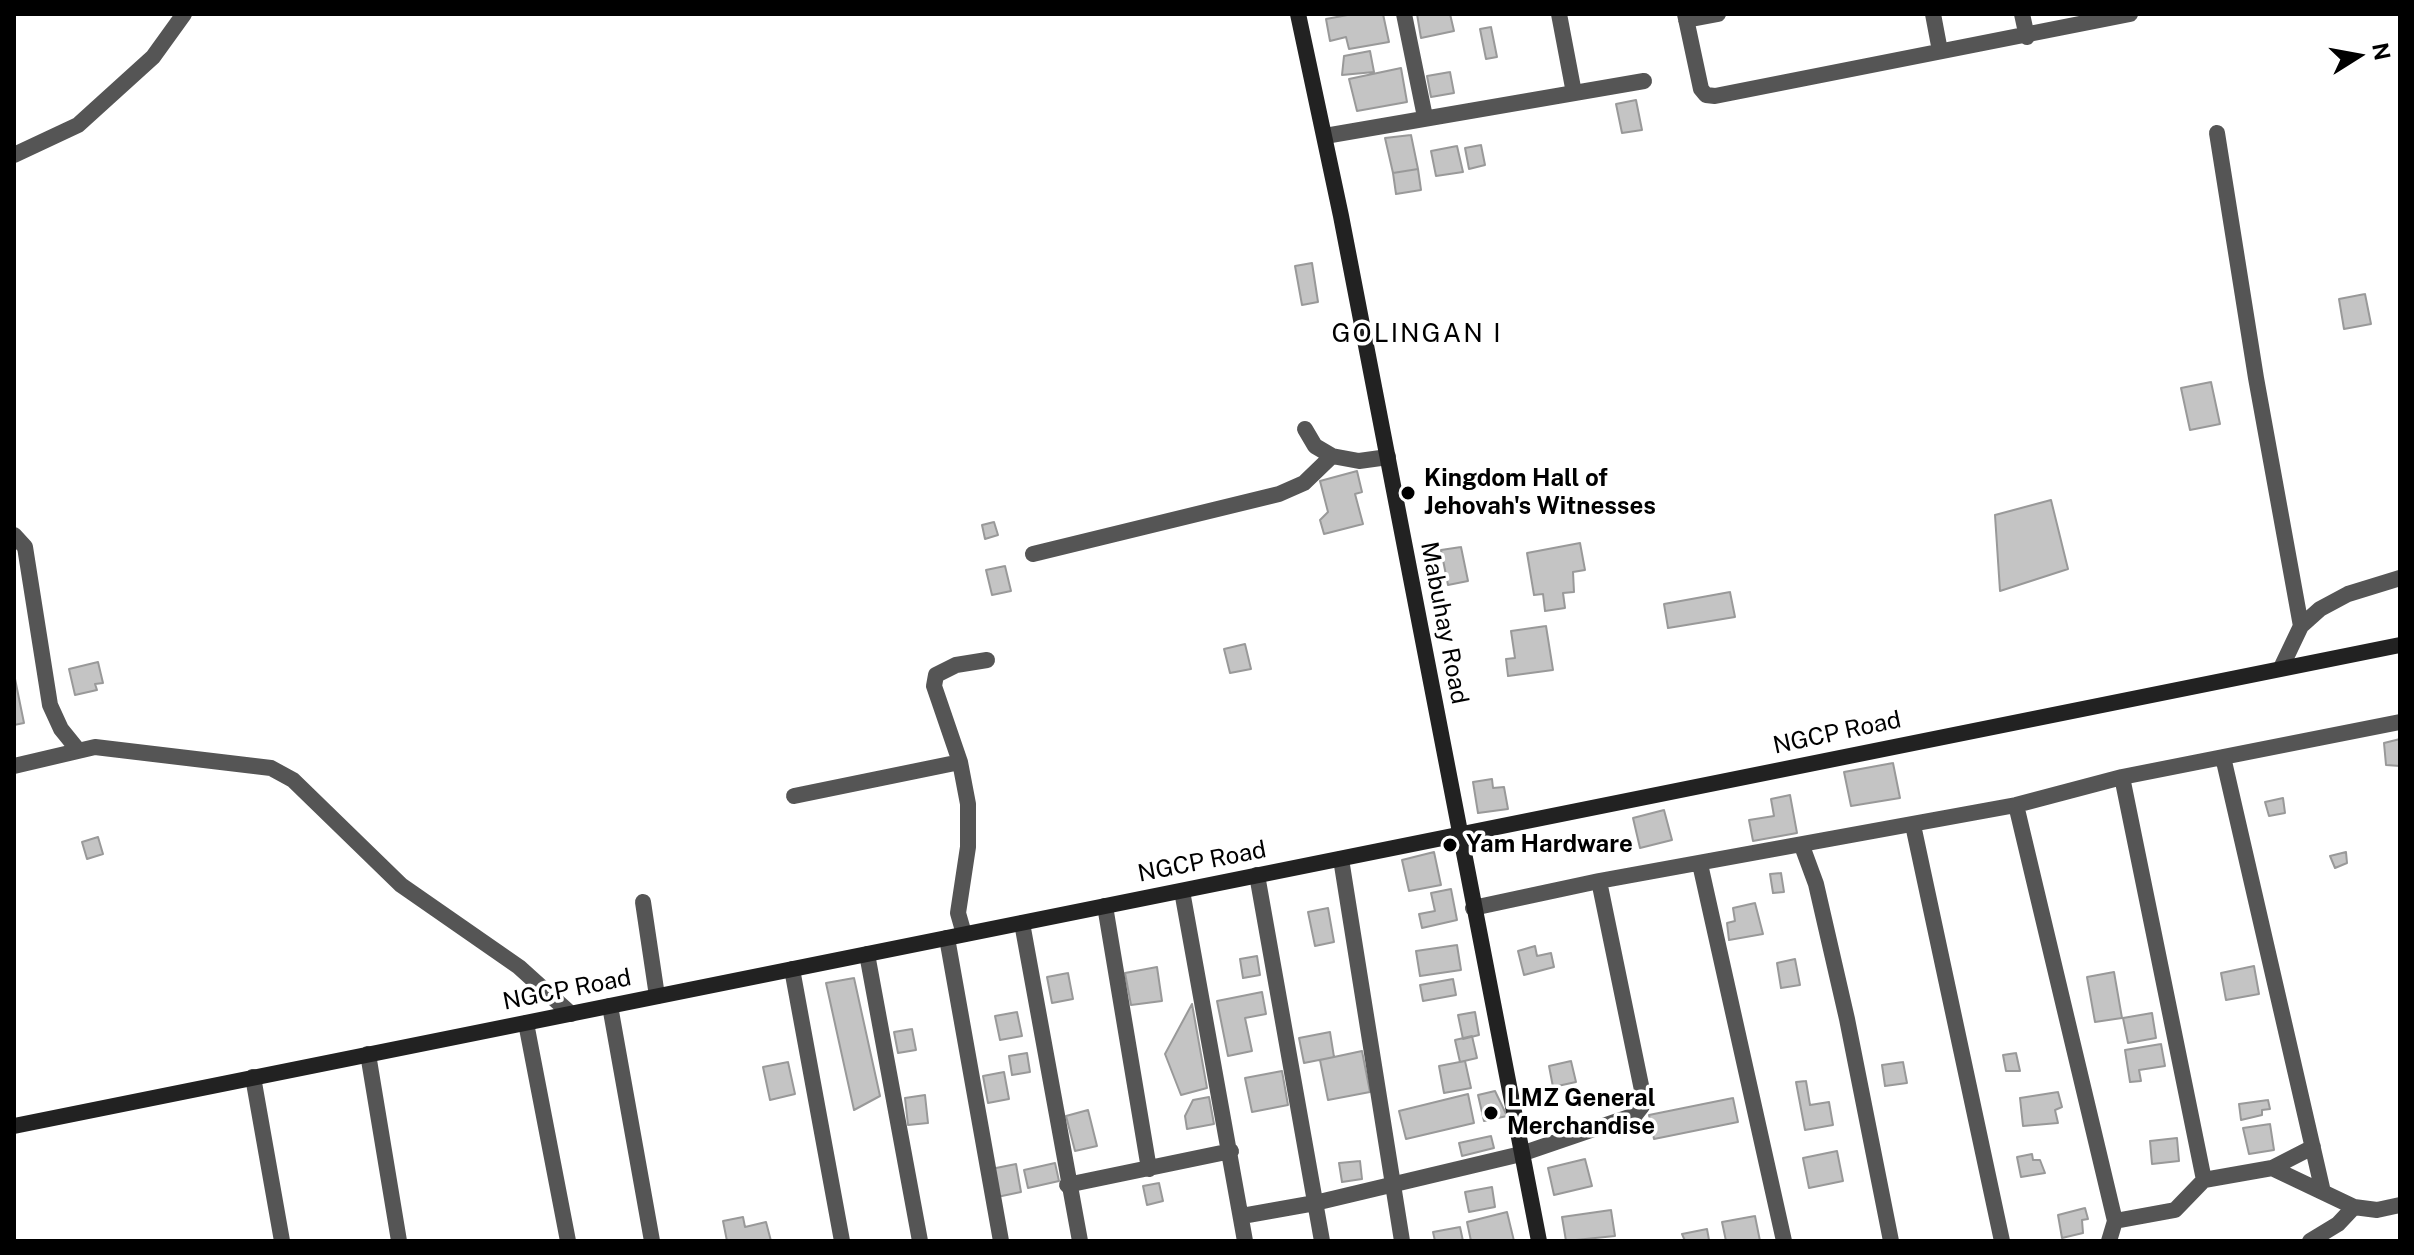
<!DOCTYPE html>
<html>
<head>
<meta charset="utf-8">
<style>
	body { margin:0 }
	#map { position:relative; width:2414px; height:1255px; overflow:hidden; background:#fff; font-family:"Public Sans",sans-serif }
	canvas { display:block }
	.frame { position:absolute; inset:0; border:16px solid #000; pointer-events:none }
	.north { position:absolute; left:2318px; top:16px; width:80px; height:80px; -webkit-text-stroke:6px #fff; paint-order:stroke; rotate:79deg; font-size:22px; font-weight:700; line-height:32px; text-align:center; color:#000 }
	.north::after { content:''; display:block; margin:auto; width:28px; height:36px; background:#000; clip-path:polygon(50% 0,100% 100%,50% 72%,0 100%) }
</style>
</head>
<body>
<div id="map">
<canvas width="2414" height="1255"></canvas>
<div class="frame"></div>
<div class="north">N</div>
</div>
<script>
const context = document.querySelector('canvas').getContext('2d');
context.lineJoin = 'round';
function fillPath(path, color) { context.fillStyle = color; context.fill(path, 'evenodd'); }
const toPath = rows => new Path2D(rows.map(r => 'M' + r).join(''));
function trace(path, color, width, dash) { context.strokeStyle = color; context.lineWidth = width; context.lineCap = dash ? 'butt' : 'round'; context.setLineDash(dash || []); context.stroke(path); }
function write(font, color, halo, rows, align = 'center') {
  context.font = font + ' "Public Sans",sans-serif'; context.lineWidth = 7; context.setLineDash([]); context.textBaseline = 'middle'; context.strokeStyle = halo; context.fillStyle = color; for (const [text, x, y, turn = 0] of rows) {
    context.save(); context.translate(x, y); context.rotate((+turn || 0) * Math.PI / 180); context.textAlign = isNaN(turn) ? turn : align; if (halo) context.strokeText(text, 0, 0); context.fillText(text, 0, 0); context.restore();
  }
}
const building = toPath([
	[1353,14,1383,14,1389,42,1349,49,1346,37,1330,41,1326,19,1353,14],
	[1417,14,1450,14,1454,31,1421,38,1417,14],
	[1491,27,1497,57,1486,59,1480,29,1491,27],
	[1370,51,1374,72,1342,75,1344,56,1370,51],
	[1401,68,1407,102,1357,111,1349,79,1401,68],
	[1450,72,1454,93,1431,97,1427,76,1450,72],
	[1636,100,1642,130,1622,133,1616,104,1636,100],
	[1411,135,1418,169,1393,173,1385,138,1411,135],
	[1481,145,1485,165,1469,169,1465,148,1481,145],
	[1457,146,1463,172,1436,176,1431,151,1457,146],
	[1418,169,1421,190,1396,194,1393,173,1418,169],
	[1312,263,1318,302,1302,305,1295,266,1312,263],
	[2365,294,2371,324,2344,329,2339,299,2365,294],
	[2211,382,2220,424,2190,430,2181,388,2211,382],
	[1357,471,1362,492,1355,494,1363,524,1324,534,1320,520,1328,512,1320,481,1357,471],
	[2051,500,2068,569,2000,591,1995,515,2051,500],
	[994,522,998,535,985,539,982,525,994,522],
	[1580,543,1585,570,1573,572,1574,592,1563,593,1565,608,1545,611,1543,594,1534,595,1527,553,1580,543],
	[1461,547,1468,581,1448,585,1441,550,1461,547],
	[1005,566,1011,591,992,595,986,570,1005,566],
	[1730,592,1735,617,1668,628,1664,604,1730,592],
	[1546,626,1553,670,1508,676,1506,659,1515,658,1511,631,1546,626],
	[1245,644,1251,669,1230,673,1224,649,1245,644],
	[98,662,103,683,95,684,97,690,75,695,69,669,98,662],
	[14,674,24,723,14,725,14,674],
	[2400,739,2400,766,2386,765,2384,743,2400,739],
	[1893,763,1900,798,1851,806,1844,772,1893,763],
	[1492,779,1493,788,1504,787,1508,809,1478,813,1473,782,1492,779],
	[1790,795,1797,833,1753,841,1749,820,1774,816,1771,799,1790,795],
	[2283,798,2285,813,2269,816,2265,802,2283,798],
	[1664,810,1672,840,1640,848,1633,818,1664,810],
	[98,837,103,854,87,859,82,842,98,837],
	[1434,852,1441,885,1409,891,1402,860,1434,852],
	[2346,852,2347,863,2335,868,2330,856,2346,852],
	[1781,873,1784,892,1773,893,1770,874,1781,873],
	[1451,889,1457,920,1422,928,1419,914,1435,911,1431,893,1451,889],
	[1755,903,1763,934,1729,940,1727,923,1735,921,1733,908,1755,903],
	[1328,908,1334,942,1315,946,1308,912,1328,908],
	[1457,945,1461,970,1420,976,1416,951,1457,945],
	[1535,946,1537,956,1551,953,1554,967,1524,975,1518,951,1535,946],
	[1257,956,1260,975,1243,978,1240,959,1257,956],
	[1795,959,1800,985,1781,988,1777,963,1795,959],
	[2254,966,2259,994,2226,1000,2221,973,2254,966],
	[1157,967,1162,1001,1131,1005,1125,973,1157,967],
	[2114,972,2122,1018,2095,1022,2087,977,2114,972],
	[1068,973,1073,999,1052,1003,1047,977,1068,973],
	[854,978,880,1096,854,1110,826,983,854,978],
	[1453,979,1456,995,1423,1001,1420,985,1453,979],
	[1262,992,1266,1014,1245,1018,1252,1051,1228,1056,1217,1001,1262,992],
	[1192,1004,1207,1088,1181,1095,1165,1054,1192,1004],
	[1017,1012,1022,1036,1000,1040,995,1016,1017,1012],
	[1475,1012,1479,1035,1463,1039,1458,1015,1475,1012],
	[2152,1013,2156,1038,2128,1043,2123,1018,2152,1013],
	[912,1029,916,1050,898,1053,894,1032,912,1029],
	[1330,1032,1334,1057,1304,1063,1299,1038,1330,1032],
	[1472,1036,1477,1058,1460,1062,1455,1040,1472,1036],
	[2161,1044,2165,1066,2139,1070,2141,1081,2130,1082,2125,1050,2161,1044],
	[1362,1051,1370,1092,1328,1100,1320,1060,1362,1051],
	[1027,1053,1030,1072,1012,1075,1009,1056,1027,1053],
	[2016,1053,2020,1071,2006,1071,2003,1055,2016,1053],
	[1465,1061,1471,1088,1444,1093,1439,1066,1465,1061],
	[1571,1061,1576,1082,1553,1087,1549,1066,1571,1061],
	[788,1062,795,1094,770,1100,763,1067,788,1062],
	[1903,1062,1907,1083,1885,1086,1882,1065,1903,1062],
	[1282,1071,1288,1105,1252,1112,1245,1078,1282,1071],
	[1004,1072,1009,1099,988,1103,983,1076,1004,1072],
	[1806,1081,1810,1105,1829,1102,1833,1125,1805,1130,1796,1082,1806,1081],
	[1495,1091,1507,1116,1484,1121,1478,1095,1495,1091],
	[2058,1092,2062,1107,2055,1110,2058,1123,2023,1126,2020,1098,2058,1092],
	[1468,1094,1474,1123,1406,1139,1399,1111,1468,1094],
	[925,1095,928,1123,908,1125,905,1098,925,1095],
	[1209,1097,1214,1124,1187,1129,1185,1116,1193,1100,1209,1097],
	[1733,1098,1738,1122,1654,1139,1649,1115,1733,1098],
	[2268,1100,2270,1109,2262,1110,2262,1115,2241,1120,2239,1104,2268,1100],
	[1088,1110,1097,1146,1075,1151,1066,1116,1088,1110],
	[2270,1124,2274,1150,2249,1154,2243,1128,2270,1124],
	[1491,1136,1494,1148,1462,1156,1459,1143,1491,1136],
	[2177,1138,2179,1161,2152,1164,2150,1141,2177,1138],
	[1837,1151,1843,1181,1809,1188,1803,1158,1837,1151],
	[2032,1154,2033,1160,2040,1160,2045,1173,2021,1177,2017,1157,2032,1154],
	[1585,1159,1592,1186,1554,1195,1548,1168,1585,1159],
	[1360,1161,1362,1179,1342,1182,1339,1163,1360,1161],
	[1055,1163,1059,1181,1028,1188,1024,1170,1055,1163],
	[1016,1164,1021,1192,997,1197,991,1169,1016,1164],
	[1159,1183,1163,1201,1147,1205,1143,1186,1159,1183],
	[1492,1187,1495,1207,1469,1212,1465,1192,1492,1187],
	[2085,1208,2088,1219,2082,1220,2083,1233,2062,1238,2058,1215,2085,1208],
	[1611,1210,1615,1236,1566,1241,1562,1217,1611,1210],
	[1507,1212,1514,1241,1471,1241,1467,1222,1507,1212],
	[1755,1216,1760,1241,1726,1241,1722,1222,1755,1216],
	[743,1217,745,1227,766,1222,771,1241,727,1241,723,1221,743,1217],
	[1460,1227,1463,1241,1435,1241,1433,1232,1460,1227],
	[1707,1229,1709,1240,1685,1241,1682,1234,1707,1229]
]);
const street = toPath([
	[1404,14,1425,117],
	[1559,14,1574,93],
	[1685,14,1701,89,1706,95,1715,96,2130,14],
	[1933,14,1940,51],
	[2022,14,2027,37],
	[1686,20,1718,14],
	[2217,133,2256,378,2301,626],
	[1325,136,1644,81],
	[14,155,78,125,153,57,184,14],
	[1305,429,1315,446,1332,456,1359,461,1388,457],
	[14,535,25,547,50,705,61,729,78,750],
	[1033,554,1279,494,1304,483,1332,456],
	[2281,668,2301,626,2320,609,2348,594,2400,578],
	[2223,757,2323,1192],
	[14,766,95,747,271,768,293,780,401,885,519,967,571,1014],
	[2122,777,2204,1180],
	[794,796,960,762],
	[2016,805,2115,1221,2109,1241],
	[1913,825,2002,1241],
	[1802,846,1816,884,1847,1019,1891,1241],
	[1341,859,1402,1241],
	[1700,864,1784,1241],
	[1257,875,1322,1241],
	[1182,891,1245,1241],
	[643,902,657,996],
	[1105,906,1149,1169],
	[1473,908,1599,881,2016,805,2122,777,2400,722],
	[1022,923,1080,1241],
	[964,934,958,913,968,847,968,804,960,762,934,686,936,675,956,665,987,660],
	[947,938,1001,1241],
	[867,954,920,1241],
	[792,969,842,1241],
	[610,1006,652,1241],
	[526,1023,568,1241],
	[368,1054,399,1241],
	[253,1077,282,1241],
	[2272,1168,2313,1147],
	[1067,1185,1231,1151],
	[1242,1216,1315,1203,1521,1154,1635,1115,1642,1106,1643,1095,1599,881],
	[2115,1221,2175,1210,2204,1180,2272,1168,2354,1207,2377,1210,2400,1205],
	[2310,1241,2338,1224,2354,1207]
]);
const secondary = toPath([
	[1298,14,1341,216,1539,1241],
	[14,1126,2400,645]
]);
const markers = [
	[1408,493,8,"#000"],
	[1450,845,8,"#000"],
	[1491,1113,8,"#000"]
];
const poiNames = [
	["Kingdom Hall of",1424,479],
	["Jehovah's Witnesses",1424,507],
	["Yam Hardware",1466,845],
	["LMZ General",1507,1099],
	["Merchandise",1507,1127]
];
const streetNames = [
	["Mabuhay Road",1444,623,79],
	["NGCP Road",1837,733,-12],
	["NGCP Road",1202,862,-11],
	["NGCP Road",567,990,-11]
];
const neighbourhoodNames = [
	["GOLINGAN I",1417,334]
];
fillPath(building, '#c4c4c4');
trace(building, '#999', 2);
trace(street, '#555', 16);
trace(secondary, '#222', 16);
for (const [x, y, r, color] of markers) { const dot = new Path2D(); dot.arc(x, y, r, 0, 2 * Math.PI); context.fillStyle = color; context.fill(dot); trace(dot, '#fff', 3); }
write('bold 24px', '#000', '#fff', poiNames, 'left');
write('24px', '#000', '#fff', streetNames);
context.letterSpacing = '2px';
write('26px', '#000', '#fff', neighbourhoodNames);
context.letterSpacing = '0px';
</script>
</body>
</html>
